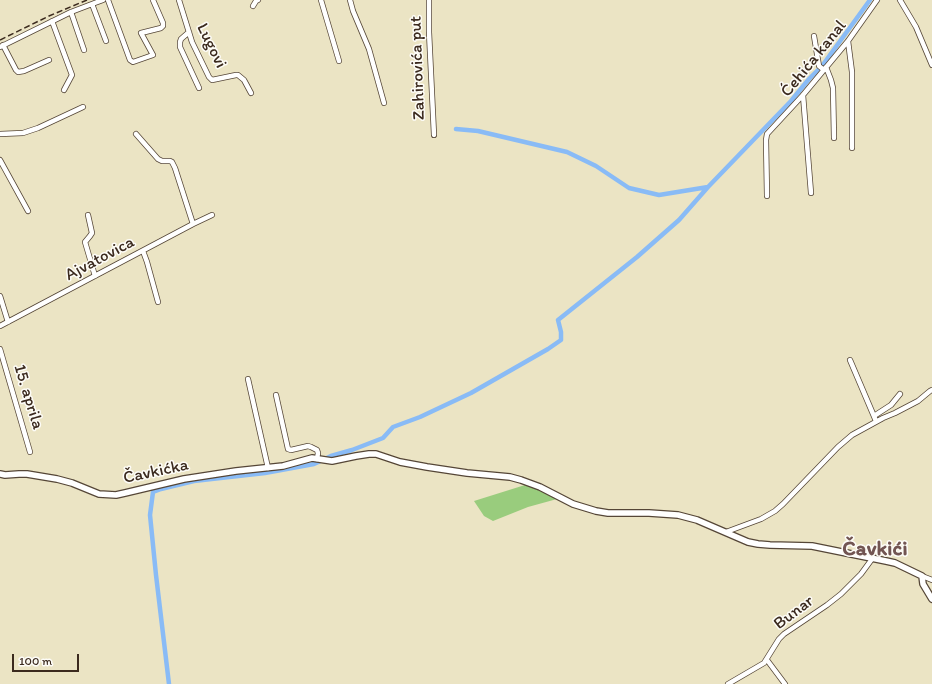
<!DOCTYPE html>
<html>
<head>
<meta charset="utf-8">
<style>
	body { margin:0 }
	#map { position:relative; width:932px; height:684px; overflow:hidden; background:#ebe4c4; font-family:Itim,sans-serif }
	canvas { display:block }
	.scale { position:absolute; left:12px; top:654px; width:67px; height:18px; box-sizing:border-box; border:2px solid #3b2a1e; border-top:0; padding-left:5px; font-size:12px; line-height:14px; white-space:nowrap; color:#3b2a1e; -webkit-text-stroke:3px #fdfcf7; paint-order:stroke }
</style>
</head>
<body>
<div id="map">
<canvas width="932" height="684"></canvas>
<div class="scale">100 m</div>
</div>
<script>
const context = document.querySelector('canvas').getContext('2d');
context.lineJoin = 'round';
function fillPath(path, color) { context.fillStyle = color; context.fill(path, 'evenodd'); }
const toPath = rows => new Path2D(rows.map(r => 'M' + r).join(''));
function trace(path, color, width, dash) { context.strokeStyle = color; context.lineWidth = width; context.lineCap = dash ? 'butt' : 'round'; context.setLineDash(dash || []); context.stroke(path); }
function write(font, color, halo, rows, align = 'center') {
  context.font = font + ' Itim,sans-serif'; context.lineWidth = 3; context.setLineDash([]); context.textBaseline = 'middle'; context.strokeStyle = halo; context.fillStyle = color; for (const [text, x, y, turn = 0] of rows) {
    context.save(); context.translate(x, y); context.rotate((+turn || 0) * Math.PI / 180); context.textAlign = isNaN(turn) ? turn : align; if (halo) context.strokeText(text, 0, 0); context.fillText(text, 0, 0); context.restore();
  }
}
const green = toPath([
	[525,485,541,491,557,499,528,507,493,521,484,516,474,501]
]);
const canal = toPath([
	[456,129,478,131,567,152,596,166,629,188,659,195,708,187],
	[169,684,156,575,150,515,153,492,161,489,194,481,265,473,314,464,331,456,352,450,383,438,393,427,420,417,471,393,548,349,561,340,561,332,558,320,637,257,679,220,708,187,791,101,809,79,822,66,870,0]
]);
const minor = toPath([
	[108,0,130,60,133,62,153,55,141,33,161,28,163,26,163,23,153,0],
	[179,0,192,42,209,77,212,80,236,75,238,75,244,80,251,93],
	[321,0,339,61],
	[350,0,353,11,369,49,384,103],
	[429,0,429,32,434,135],
	[900,0,916,27,932,65],
	[92,4,106,41],
	[253,6,256,1,258,0],
	[71,12,84,50],
	[52,21,72,75,64,90],
	[189,32,181,39,180,42,180,47,199,88],
	[814,36,819,66,824,70],
	[848,41,852,72,852,148],
	[3,45,16,70,18,72,24,71,49,60],
	[0,47,71,12,92,4,103,0],
	[826,67,831,80,833,88,834,138],
	[803,95,811,193],
	[0,134,23,133,38,128,83,107],
	[136,134,158,159,162,161,170,161,172,162,175,168,193,224],
	[0,160,28,211],
	[767,196,766,140,767,134,803,95,848,41,877,0],
	[88,215,92,233,90,236,85,242,95,276],
	[143,251,147,262,158,302],
	[0,296,8,322],
	[0,326,193,224,212,215],
	[0,349,30,452],
	[850,360,876,421],
	[248,379,268,468],
	[276,395,288,449,291,450,308,446,311,447,317,450,318,453,317,459],
	[874,416,891,405,900,394],
	[726,532,761,519,775,511,783,504,838,447,852,435,883,418,895,413,918,401,930,391,932,390],
	[922,576,932,580],
	[767,660,785,684],
	[728,684,764,663,779,639,784,634,827,605,841,594,861,574,872,559]
]);
const tertiary = toPath([
	[0,474,5,475,19,474,27,474,57,479,72,483,99,494,116,495,125,493,184,479,236,471,283,466,312,458,332,461,356,456,369,454,376,454,400,462,427,467,467,473,510,477,521,480,540,487,573,504,596,511,608,513,649,513,678,515,697,520,748,542,758,544,770,545,812,546,886,561,895,563,922,576,923,584,932,599]
]);
const rail = toPath([
	[0,40,49,16,87,0]
]);
const streetNames = [
	["Lugovi",211,46,64],
	["Ćehića kanal",814,59,-51],
	["Zahirovića put",418,68,-92],
	["Ajvatovica",100,259,-28],
	["15. aprila",28,397,73],
	["Čavkićka",156,472,-12],
	["Bunar",794,613,-37]
];
const districtNames = [
	["Čavkići",875,550]
];
fillPath(green, '#99cc7d');
trace(canal, '#89bbf6', 4.5);
trace(minor, '#554637', 6);
trace(tertiary, '#554637', 8);
trace(minor, '#fff', 4.5);
trace(tertiary, '#fff', 5.5);
trace(rail, '#3b2a1e', 1.5, [6, 3]);
write('17px', '#3b2a1e', '#fdfcf7', streetNames);
write('bold 21px', '#725552', '#fdfcf7', districtNames);
</script>
</body>
</html>
